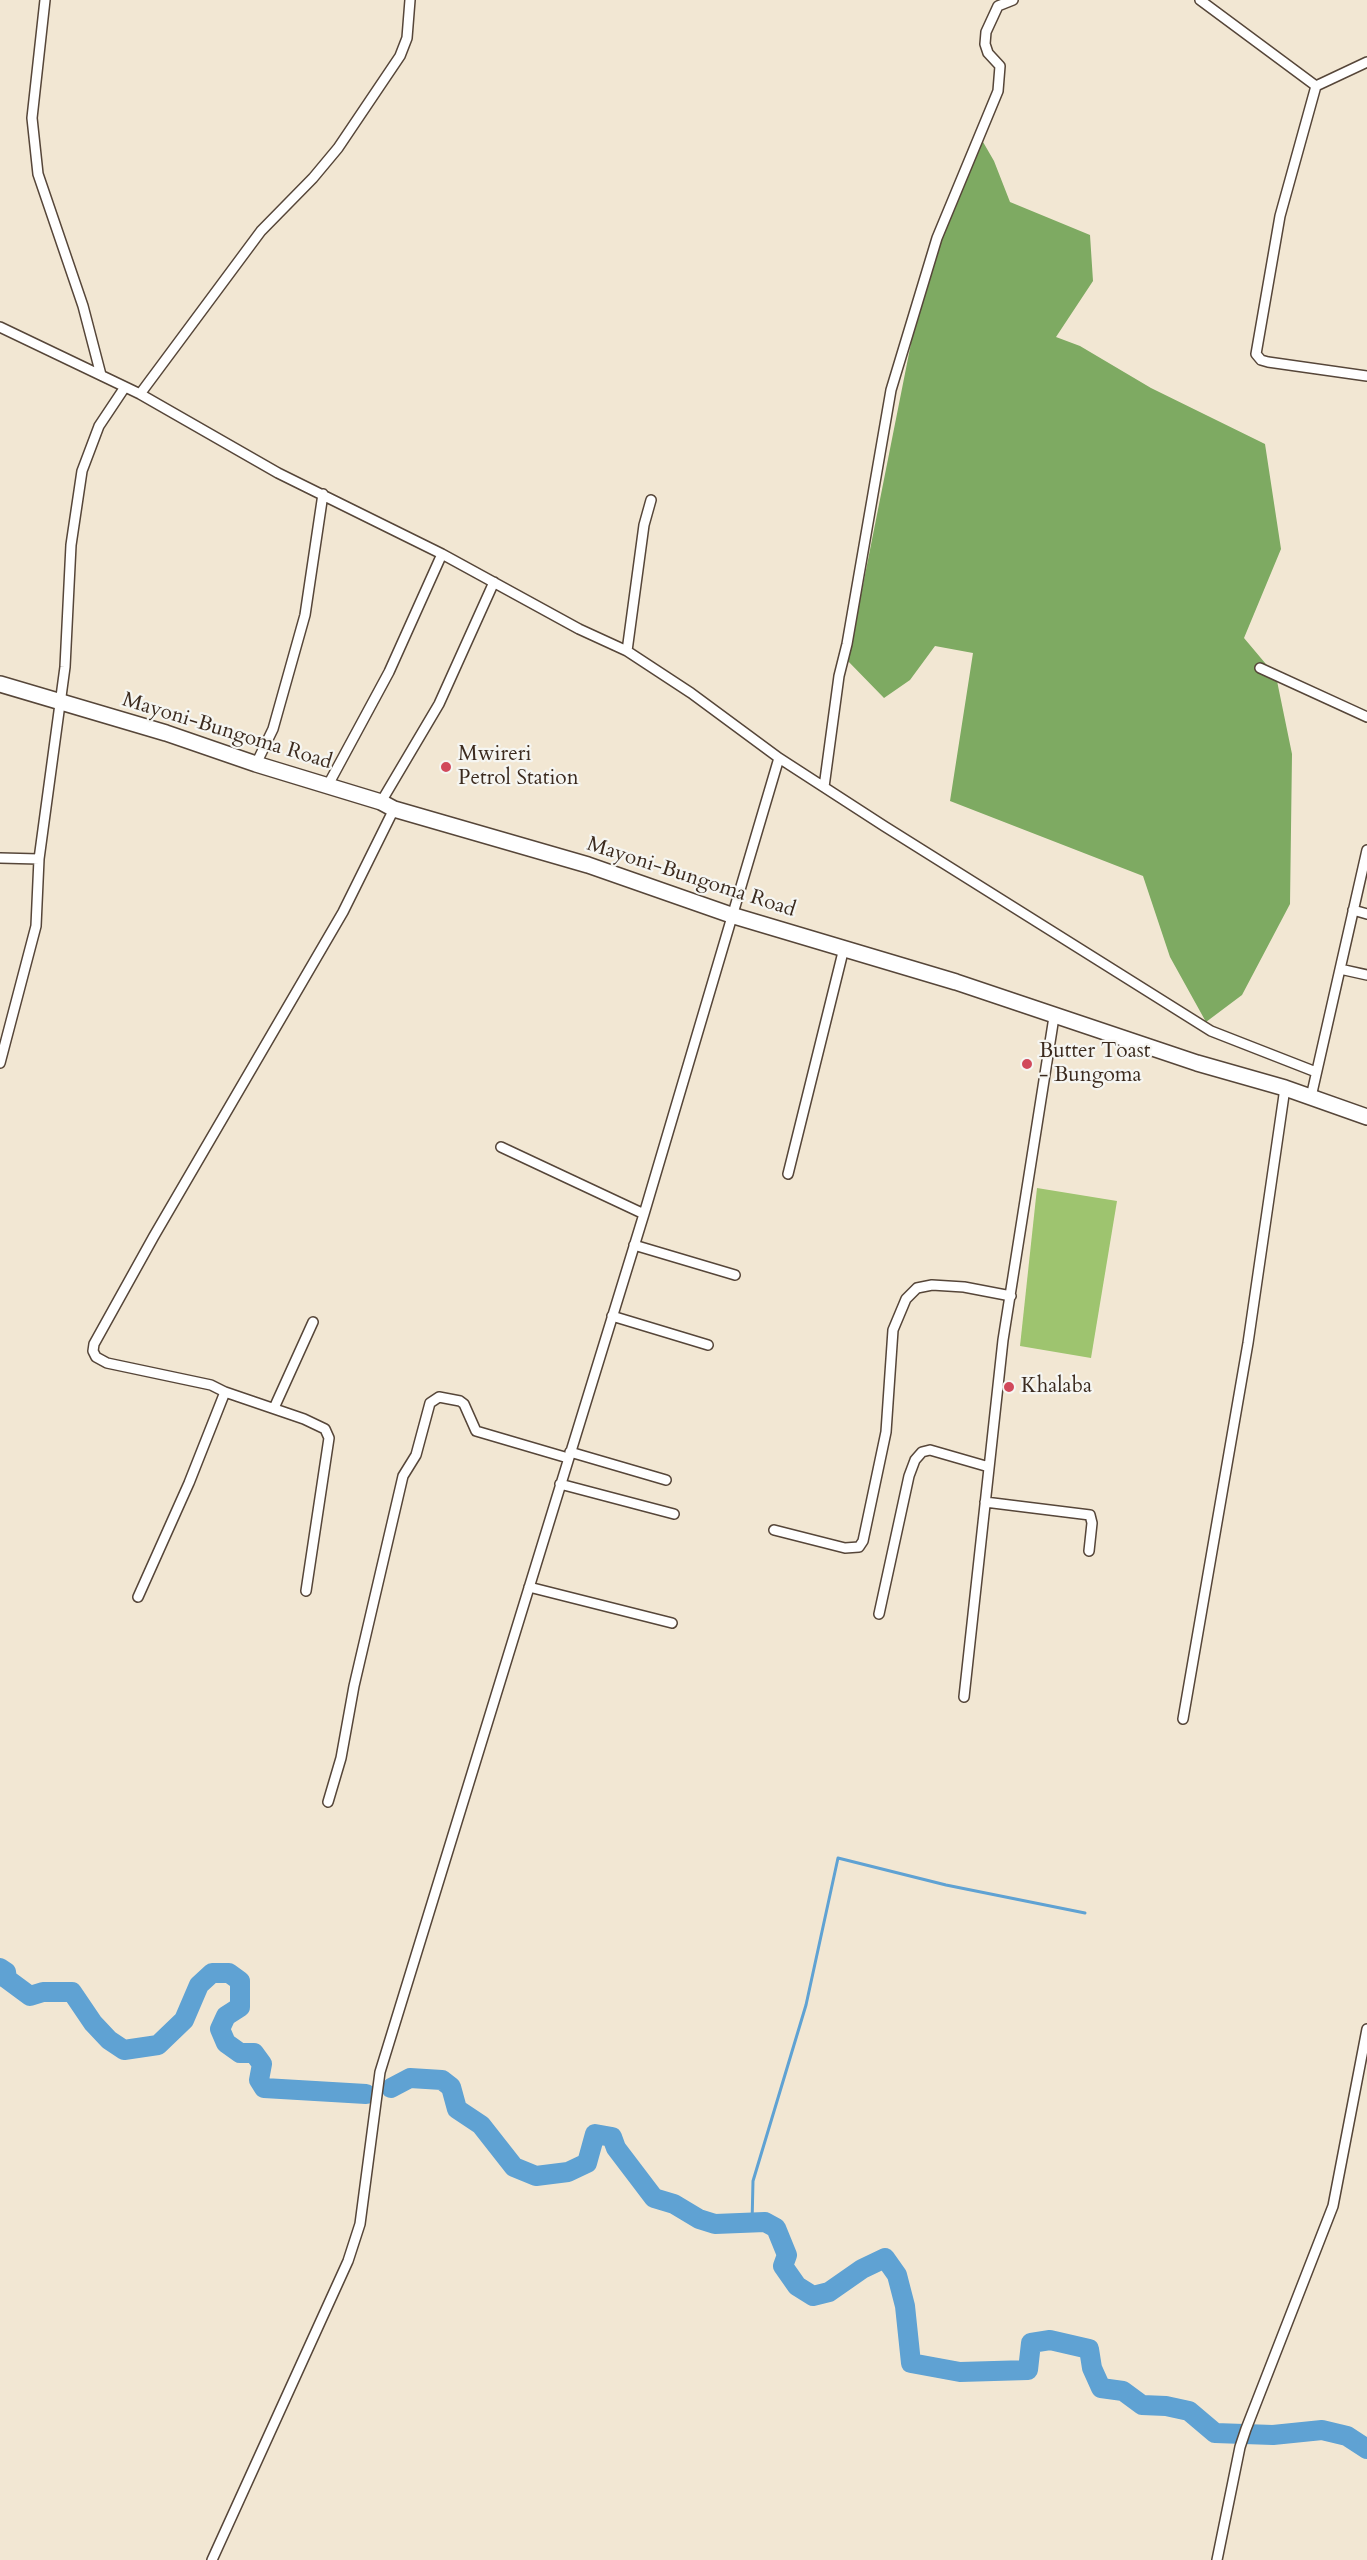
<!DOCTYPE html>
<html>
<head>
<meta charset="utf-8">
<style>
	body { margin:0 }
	canvas { display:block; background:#f2e7d3 }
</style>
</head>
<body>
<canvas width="1367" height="2560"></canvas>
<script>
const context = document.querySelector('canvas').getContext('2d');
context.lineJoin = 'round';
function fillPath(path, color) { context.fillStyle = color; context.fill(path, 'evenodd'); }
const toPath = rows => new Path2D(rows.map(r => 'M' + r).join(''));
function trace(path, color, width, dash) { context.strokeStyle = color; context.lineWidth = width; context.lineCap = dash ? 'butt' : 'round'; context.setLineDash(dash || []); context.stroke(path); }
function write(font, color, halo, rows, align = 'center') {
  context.font = font + ' Cardo,serif'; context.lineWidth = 4.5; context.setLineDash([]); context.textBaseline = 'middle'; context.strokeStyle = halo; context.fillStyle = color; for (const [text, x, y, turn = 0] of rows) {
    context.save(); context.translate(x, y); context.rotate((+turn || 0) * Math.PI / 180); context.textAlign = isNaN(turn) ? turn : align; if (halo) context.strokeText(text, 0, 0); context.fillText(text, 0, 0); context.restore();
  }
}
const green = toPath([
	[1037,1188,1117,1201,1091,1358,1020,1346]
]);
const forest = toPath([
	[979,135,994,161,1010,202,1090,235,1093,281,1056,337,1080,346,1151,388,1265,444,1281,549,1244,638,1276,676,1292,754,1290,904,1242,995,1206,1022,1170,957,1143,876,950,801,973,653,935,646,910,680,884,698,845,658,862,590,919,303]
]);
const stream = toPath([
	[752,2224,753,2181,806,2005,838,1858,946,1885,1085,1913]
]);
const river = toPath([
	[0,1968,6,1972,7,1979,30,1996,43,1992,72,1992,93,2023,109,2040,124,2050,158,2045,184,2020,199,1985,212,1973,229,1973,240,1981,240,2007,226,2016,220,2029,226,2043,240,2053,254,2053,262,2064,259,2080,264,2088,366,2094],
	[391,2088,410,2078,442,2080,451,2087,457,2109,481,2125,514,2167,536,2176,568,2172,587,2163,595,2134,612,2137,616,2148,654,2198,674,2204,699,2219,715,2224,765,2222,776,2228,787,2255,783,2266,797,2286,813,2296,829,2292,862,2269,885,2258,897,2275,905,2306,911,2363,960,2372,1028,2370,1031,2343,1050,2340,1089,2349,1092,2368,1101,2388,1123,2391,1142,2405,1166,2406,1189,2411,1215,2433,1273,2435,1322,2430,1347,2436,1367,2449]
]);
const minor = toPath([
	[45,0,32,118,38,174,83,306,101,375],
	[1200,0,1316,86],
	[1367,62,1316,86,1280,216,1256,354,1261,360,1268,362,1367,376],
	[0,327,140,394,278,473,442,554,579,629,627,651,691,693,779,758,884,826,1211,1031,1316,1072],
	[140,394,261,231,313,178,338,148,400,56,407,38,410,0],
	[627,651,644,525,651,500],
	[1260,668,1367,717],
	[256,764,273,729,305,615,323,494],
	[328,785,389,672,442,554],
	[824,787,839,676,847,644,891,390,937,238,998,91,1000,66,988,53,985,44,986,32,998,6,1013,0],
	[381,802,439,704,494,582],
	[0,858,39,859],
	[1353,910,1367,914],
	[1340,969,1367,975],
	[0,1063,36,926,39,859,65,667,71,545,82,471,99,426,125,387],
	[1311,1097,1367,850],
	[501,1147,644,1214],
	[788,1174,844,948],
	[634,1245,735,1275],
	[612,1316,708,1345],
	[225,1392,304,1419,325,1429,329,1438,306,1591],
	[274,1408,313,1322],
	[570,1452,666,1480],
	[560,1484,674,1514],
	[985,1502,1090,1515,1092,1523,1089,1551],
	[774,1530,845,1548,859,1547,863,1541,886,1432,893,1330,906,1299,917,1288,932,1285,964,1287,1011,1296],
	[529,1587,672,1623],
	[138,1597,189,1483,225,1392,211,1385,107,1363,96,1357,93,1351,94,1344,154,1236,343,912,394,809],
	[879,1614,909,1476,915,1460,922,1452,930,1450,989,1467],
	[964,1697,1003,1340,1054,1017],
	[1183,1719,1248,1343,1285,1088],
	[328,1802,341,1758,354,1686,403,1476,416,1455,430,1403,439,1397,460,1401,464,1404,476,1431,568,1458],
	[212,2560,348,2261,360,2224,380,2072,644,1214,779,758],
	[1217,2560,1240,2447,1246,2429,1333,2206,1367,2029]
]);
const primary = toPath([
	[0,684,166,733,256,764,381,802,394,809,588,865,731,915,956,982,1197,1063,1285,1088,1367,1117]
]);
const markers = [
	[446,767,6,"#d1495b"],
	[1027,1064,6,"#d1495b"],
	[1009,1387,6,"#d1495b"]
];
const streetNames = [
	["Mayoni-Bungoma Road",227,732,17],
	["Mayoni-Bungoma Road",691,878,18]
];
const poiNames = [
	["Mwireri",458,755],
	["Petrol Station",458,779],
	["Butter Toast",1039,1052],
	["- Bungoma",1039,1076],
	["Khalaba",1021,1387]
];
fillPath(green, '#9ec46f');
fillPath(forest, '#7eaa62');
trace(stream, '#5fa2d3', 3);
trace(river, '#5fa2d3', 20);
trace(minor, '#564639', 12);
trace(primary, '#564639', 18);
trace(minor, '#fff', 9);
trace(primary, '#fff', 15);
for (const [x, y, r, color] of markers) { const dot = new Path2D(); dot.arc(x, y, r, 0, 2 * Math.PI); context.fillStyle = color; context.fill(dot); trace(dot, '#f6f6f2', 2); }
write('21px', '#3b2a1e', '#f6f6f2', streetNames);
write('21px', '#3b2a1e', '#f6f6f2', poiNames, 'left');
</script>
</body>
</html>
